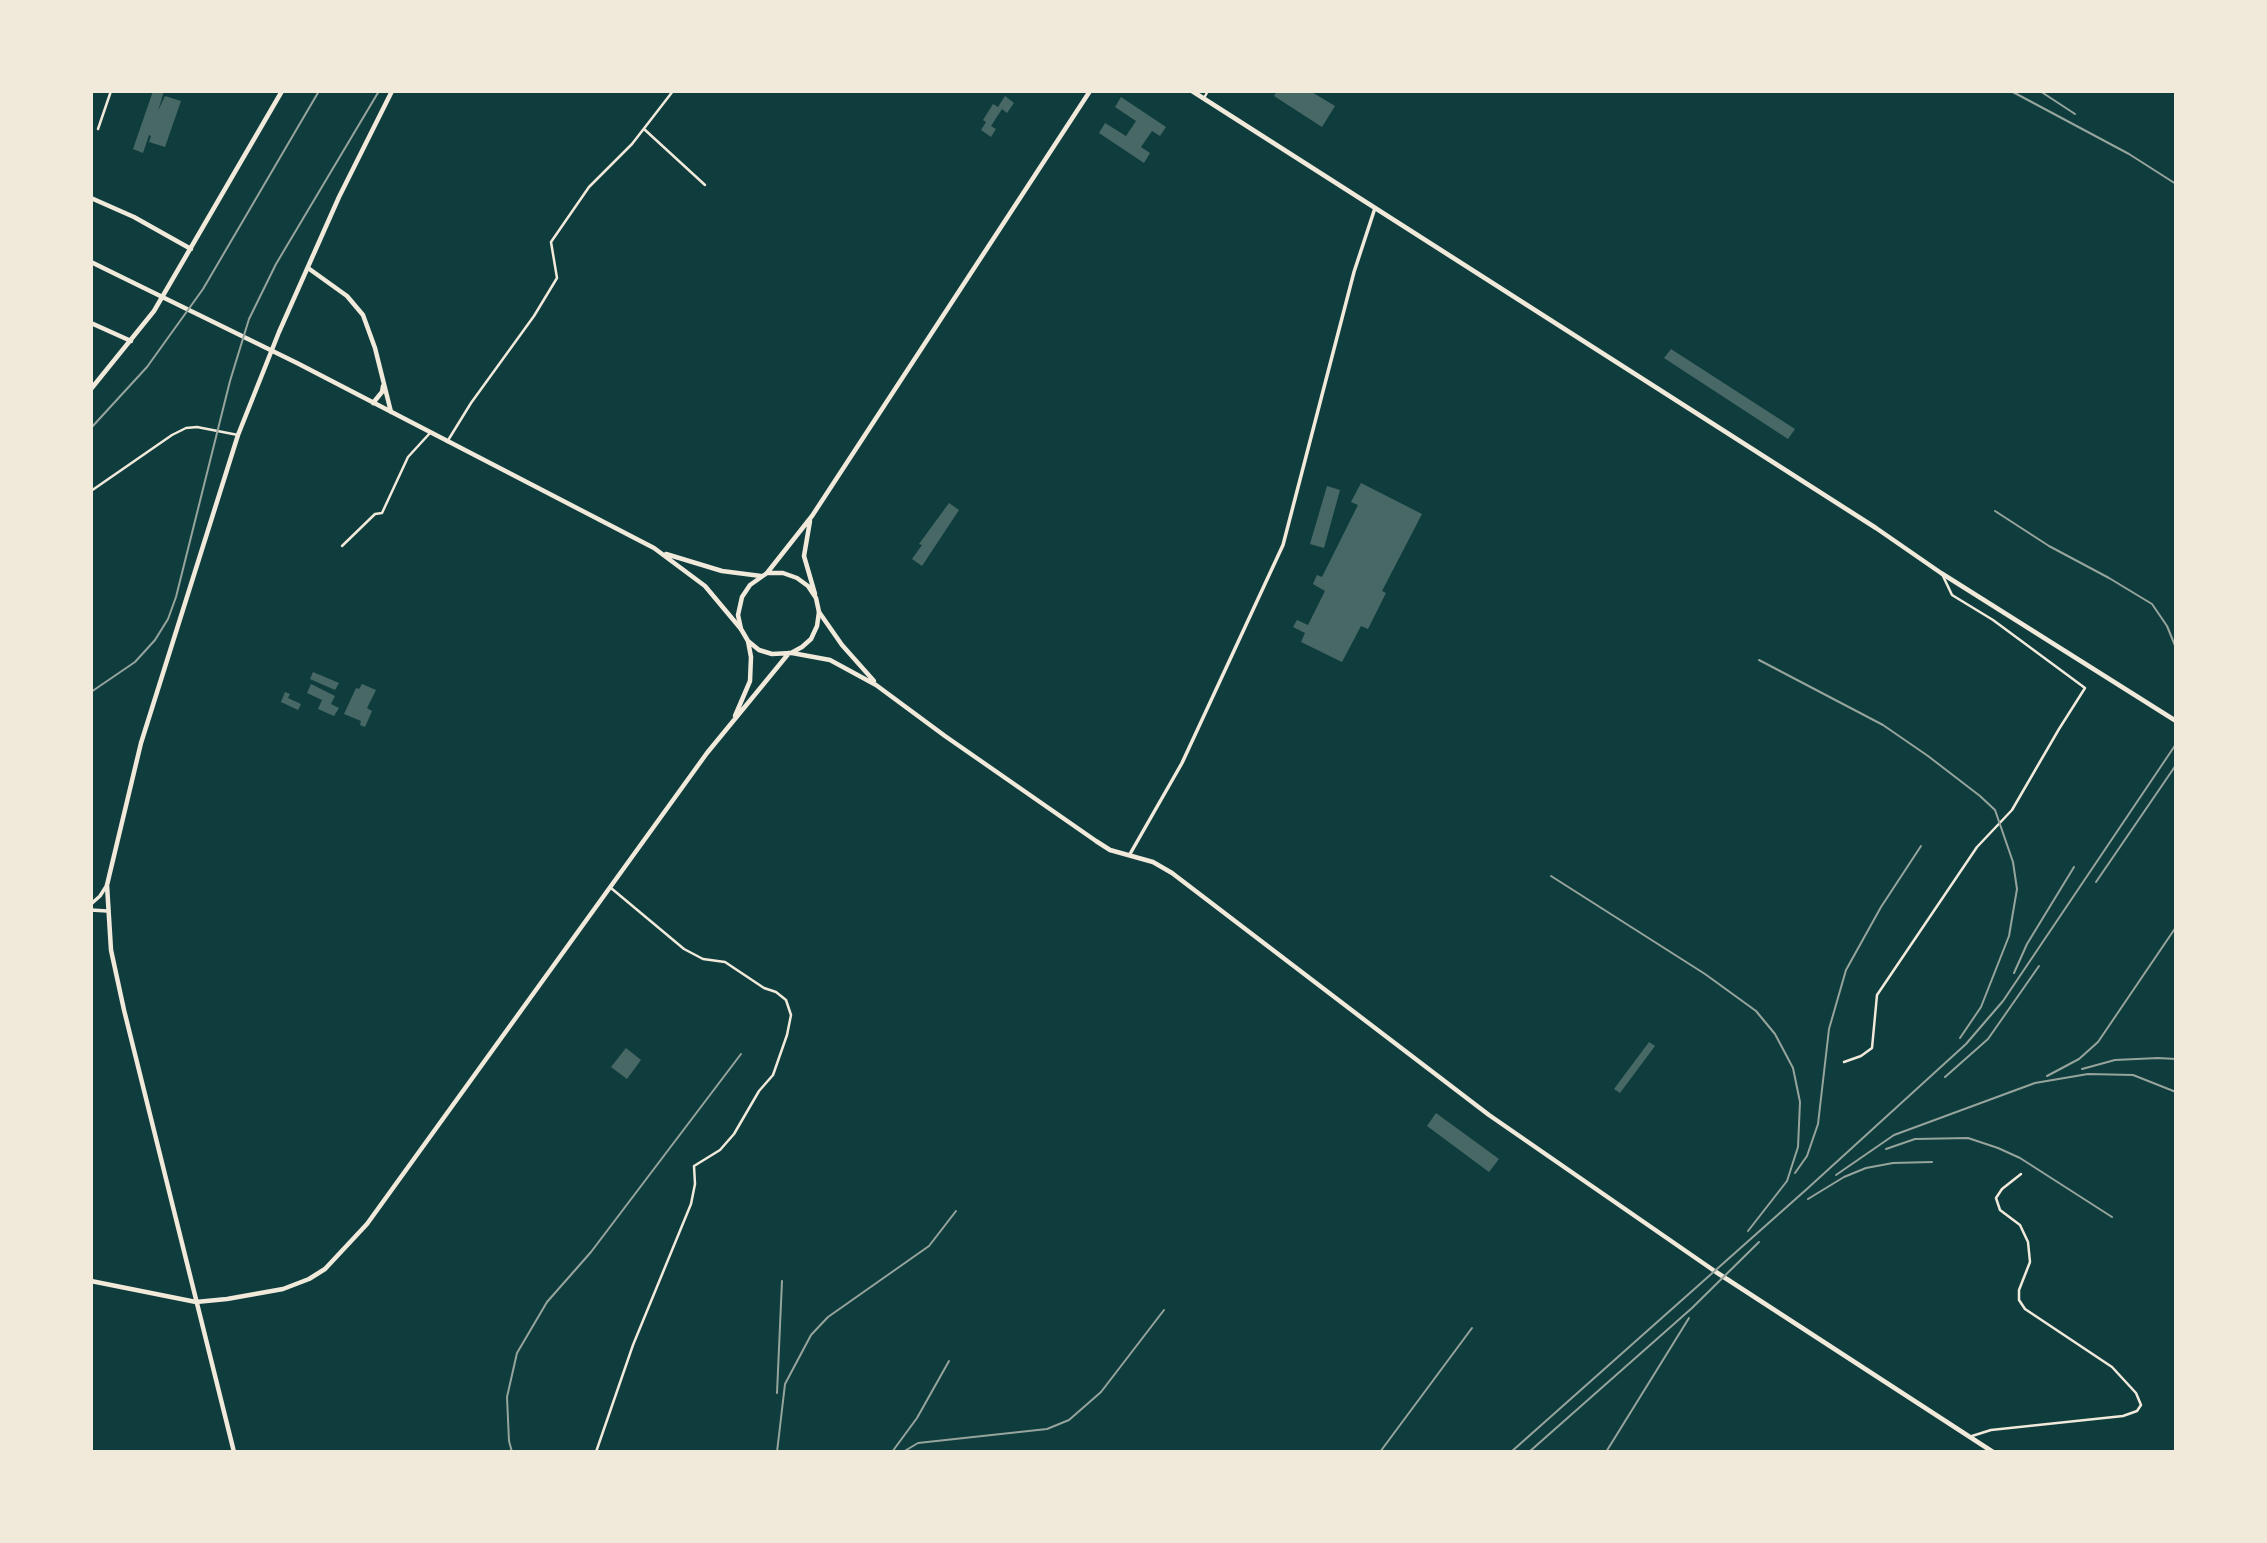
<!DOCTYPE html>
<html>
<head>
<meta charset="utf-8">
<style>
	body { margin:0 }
	#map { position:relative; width:2267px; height:1543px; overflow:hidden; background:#0f3d3e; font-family:Helvetica,sans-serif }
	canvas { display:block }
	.frame { position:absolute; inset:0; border:93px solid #f1e9da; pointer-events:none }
</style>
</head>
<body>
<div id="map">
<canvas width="2267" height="1543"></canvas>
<div class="frame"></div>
</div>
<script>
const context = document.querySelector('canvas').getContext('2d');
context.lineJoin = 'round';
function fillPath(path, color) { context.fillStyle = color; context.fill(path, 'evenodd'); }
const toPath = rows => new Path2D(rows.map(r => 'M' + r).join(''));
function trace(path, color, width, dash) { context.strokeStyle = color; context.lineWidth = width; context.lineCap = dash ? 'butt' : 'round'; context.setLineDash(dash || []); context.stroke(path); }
const building = toPath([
	[153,91,164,91,158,111,165,96,181,101,165,147,149,142,151,136,149,135,143,153,133,149],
	[1277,91,1310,91,1335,106,1322,127,1274,96],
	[1005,96,1014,103,1007,113,1002,109,991,126,996,129,991,137,981,130,986,122,983,120,993,104,998,107],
	[1121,97,1166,127,1160,136,1152,131,1141,147,1150,153,1144,163,1099,133,1105,123,1126,136,1136,121,1115,107],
	[1671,349,1795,429,1788,439,1664,358],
	[1361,483,1422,514,1382,591,1386,593,1368,629,1361,626,1342,662,1301,642,1305,633,1293,627,1297,620,1308,625,1325,591,1313,584,1317,575,1322,577,1358,505,1351,502],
	[1327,486,1340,490,1324,548,1310,544],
	[949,503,959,510,922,566,912,559,922,545,919,544],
	[313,672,339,683,335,690,310,679],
	[311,684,335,696,331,704,339,708,334,716,318,709,322,700,307,693],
	[362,684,376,690,367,708,372,711,365,727,360,725,361,721,344,714,356,688,359,689],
	[285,692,290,694,288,698,301,704,298,710,281,702],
	[1649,1042,1655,1046,1620,1093,1614,1089],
	[626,1048,641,1060,627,1079,611,1067],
	[1436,1113,1499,1159,1489,1172,1427,1126]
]);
const minor = toPath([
	[1204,98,1208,91],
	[98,129,111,91],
	[644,129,705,185],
	[447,442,471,403,534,316,557,278,551,242,589,187,632,144,673,91],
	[91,491,172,435,186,428,197,427,238,435],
	[342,546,375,514,382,513,408,457,430,433],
	[1844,1062,1861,1056,1872,1048,1877,995,1977,847,2012,810,2059,729,2085,688,1993,620,1952,595,1943,576],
	[1972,1436,1991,1430,2123,1416,2137,1411,2141,1405,2136,1393,2112,1367,2025,1309,2019,1300,2019,1290,2030,1262,2028,1242,2020,1225,2000,1210,1996,1198,2002,1189,2021,1174],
	[596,1452,633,1345,691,1204,695,1184,694,1166,720,1150,734,1134,759,1091,773,1075,787,1035,791,1015,786,1000,776,992,764,988,725,962,703,959,684,949,611,888]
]);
const tertiary = toPath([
	[1130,854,1182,763,1283,545,1354,272,1375,208],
	[91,904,100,896,107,885],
	[91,910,107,911]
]);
const secondary = toPath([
	[91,198,134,217,191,249],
	[91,262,297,363,654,548,705,586,741,629],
	[308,268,347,296,363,315,375,348,391,412],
	[91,323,131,341],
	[91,389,154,311,282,91],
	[373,403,382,392,383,386],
	[666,554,722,571,761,576],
	[819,612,842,645,874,681],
	[792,653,830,660,876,685,945,736,1096,841,1110,850,1153,862,1172,873,1489,1115,1716,1272,1993,1452],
	[91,1281,196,1302]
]);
const primary = toPath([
	[1192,91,1876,528,1941,573,2176,721],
	[810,521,804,556,815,594],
	[767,573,812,516,1090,91],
	[767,573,783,573,797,578,808,586,816,598,819,612,817,626,811,639,802,647,791,653,772,654,759,650,748,641,741,629,738,615,742,597,750,585,767,573],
	[735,716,750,681,751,657,748,641],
	[196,1302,227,1299,283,1289,309,1279,325,1269,367,1224,707,753,789,653],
	[234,1452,124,1010,111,950,107,885,141,743,238,435,279,332,339,197,392,91]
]);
const rail = toPath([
	[2011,91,2129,154,2176,184],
	[2040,91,2075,114],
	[91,428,147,367,203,289,319,91],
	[1995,511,2049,546,2109,578,2152,604,2167,626,2176,648],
	[1759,660,1883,725,1928,756,1980,796,1995,810,2013,862,2017,889,2009,936,1981,1007,1960,1038],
	[91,692,135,662,155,640,168,619,176,597,230,381,249,319,276,264,379,91],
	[1551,876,1705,974,1756,1011,1775,1034,1793,1068,1800,1102,1798,1147,1787,1181,1748,1231],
	[2096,882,2176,765],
	[2014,973,2027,944,2074,867],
	[2082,1069,2115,1060,2158,1058,2176,1059],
	[2047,1076,2079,1059,2098,1042,2176,927],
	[1945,1077,1988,1039,2039,966],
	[1886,1149,1915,1139,1968,1138,1998,1148,2020,1158,2112,1217],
	[1795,1173,1807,1156,1818,1124,1829,1029,1846,970,1881,907,1921,846],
	[1836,1175,1894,1135,2035,1083,2088,1074,2133,1075,2176,1092],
	[1808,1199,1844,1177,1866,1168,1893,1163,1932,1162],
	[777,1393,782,1281],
	[512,1452,509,1441,507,1397,517,1353,547,1302,591,1252,741,1054],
	[777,1452,785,1384,811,1335,828,1317,929,1246,956,1211],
	[892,1452,917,1418,949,1361],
	[903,1452,918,1443,1047,1429,1069,1420,1101,1392,1164,1310],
	[1380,1452,1472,1328],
	[1511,1452,1808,1188,1966,1044,2003,1001,2176,744],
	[1529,1452,1692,1308,1759,1242],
	[1606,1452,1689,1318]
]);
fillPath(building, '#486865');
trace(minor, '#f1e9da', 2.5);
trace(tertiary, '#f1e9da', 3.5);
trace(secondary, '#f1e9da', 4.5);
trace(primary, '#f1e9da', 4.5);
trace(rail, '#97a49c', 2);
</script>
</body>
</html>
